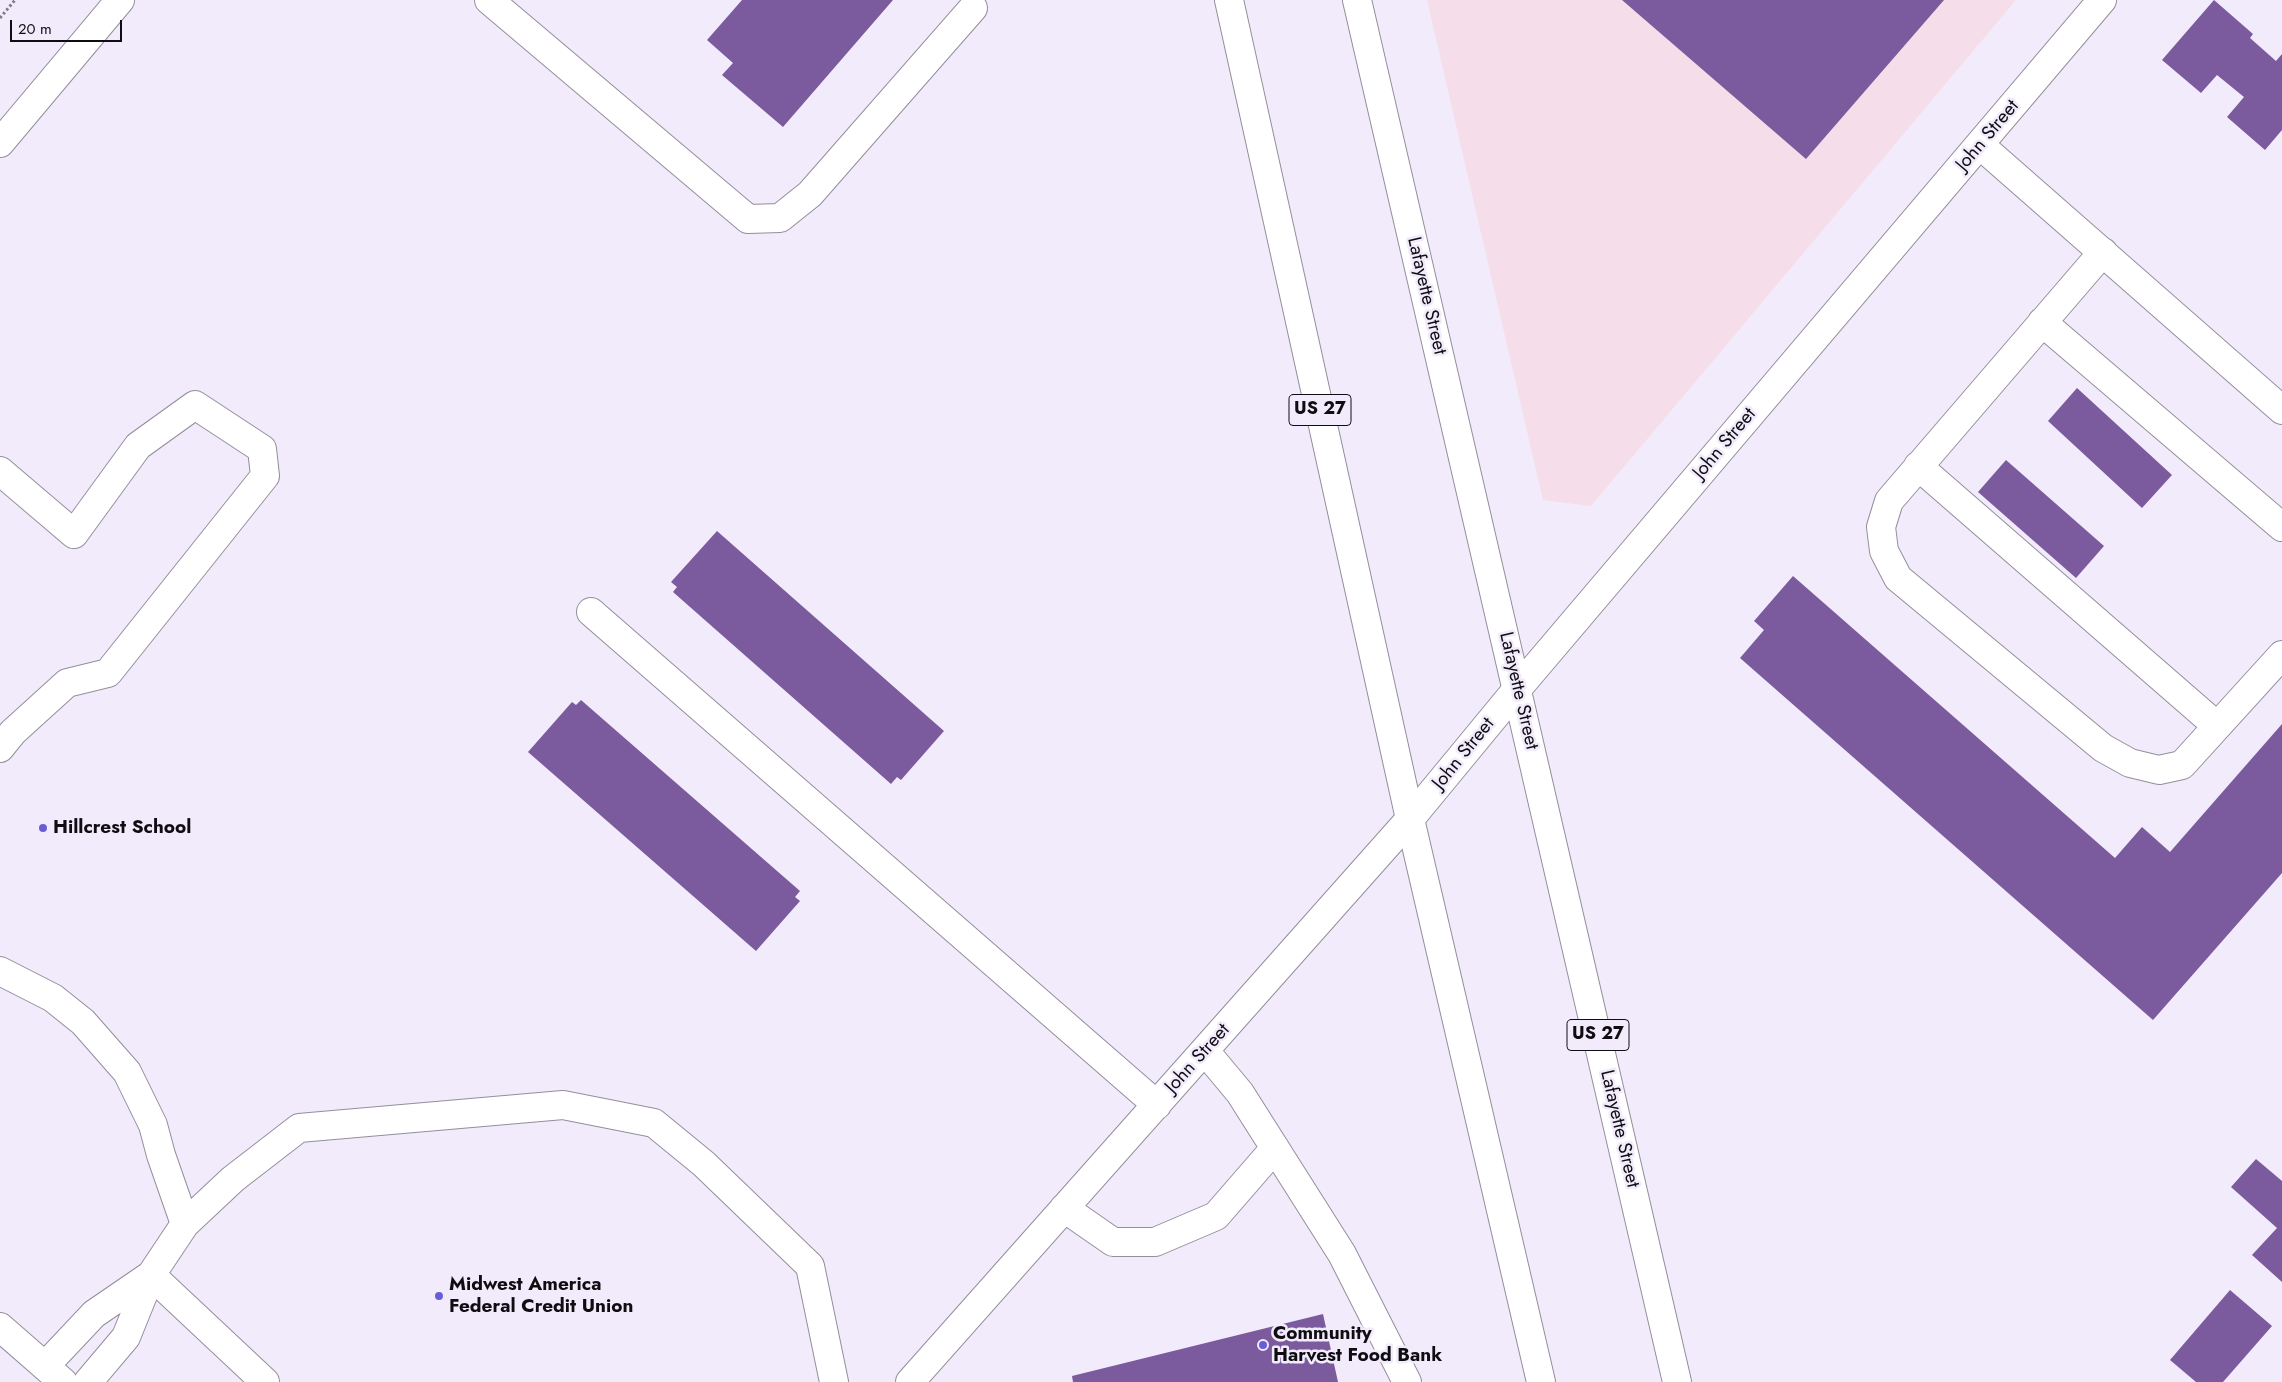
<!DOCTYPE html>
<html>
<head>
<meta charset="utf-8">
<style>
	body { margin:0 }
	#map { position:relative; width:2282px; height:1382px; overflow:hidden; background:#f2ebfb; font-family:Jost,sans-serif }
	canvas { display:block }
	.scale { position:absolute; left:10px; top:20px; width:112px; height:22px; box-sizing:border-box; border:2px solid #0f0d12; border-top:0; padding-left:6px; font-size:15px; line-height:18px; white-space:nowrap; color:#0f0d12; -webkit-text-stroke:4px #f2ebfb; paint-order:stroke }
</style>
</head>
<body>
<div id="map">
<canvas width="2282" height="1382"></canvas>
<div class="scale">20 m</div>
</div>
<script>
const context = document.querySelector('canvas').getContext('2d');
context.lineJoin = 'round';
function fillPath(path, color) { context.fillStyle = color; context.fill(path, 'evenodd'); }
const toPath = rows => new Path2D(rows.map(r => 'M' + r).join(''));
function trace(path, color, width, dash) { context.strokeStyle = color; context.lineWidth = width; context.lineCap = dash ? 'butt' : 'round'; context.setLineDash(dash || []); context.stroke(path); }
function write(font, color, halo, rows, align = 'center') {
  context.font = font + ' Jost,sans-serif'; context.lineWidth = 5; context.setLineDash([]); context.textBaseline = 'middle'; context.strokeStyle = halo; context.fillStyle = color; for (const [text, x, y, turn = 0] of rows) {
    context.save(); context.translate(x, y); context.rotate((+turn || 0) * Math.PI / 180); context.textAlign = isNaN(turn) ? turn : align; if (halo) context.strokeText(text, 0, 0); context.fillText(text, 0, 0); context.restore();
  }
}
const commercial = toPath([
	[1427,0,2016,0,1591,506,1543,500]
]);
const building = toPath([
	[742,0,893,0,783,127,722,75,733,63,707,40],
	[1622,0,1944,0,1806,159],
	[2214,0,2253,34,2250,38,2276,61,2282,54,2282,130,2265,150,2227,117,2244,97,2217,75,2201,93,2162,60],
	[2077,388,2172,475,2142,508,2048,421],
	[2006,460,2104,546,2076,578,1978,492],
	[717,531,944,731,901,780,897,777,891,784,673,592,677,587,671,582],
	[1793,576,2115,858,2142,827,2170,852,2282,724,2282,873,2153,1020,1740,658,1764,630,1754,621],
	[581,700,800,891,795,897,800,901,756,951,528,752,572,702,576,705],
	[2256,1159,2282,1181,2282,1282,2252,1255,2277,1228,2231,1187],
	[2230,1290,2272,1326,2223,1382,2196,1382,2170,1360],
	[1323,1314,1338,1382,1073,1382,1072,1376]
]);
const path = toPath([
	[0,18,15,0]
]);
const minor = toPath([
	[489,0,748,219,780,218,810,194,973,8],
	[0,143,120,0],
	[1980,145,2282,410],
	[2103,252,1889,501,1881,527,1884,551,1898,578,2103,748,2130,763,2159,770,2182,765,2282,655],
	[2042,322,2282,527],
	[1918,466,2217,726],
	[0,471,74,534,138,446,195,405,262,449,265,476,108,673,67,683,13,732,0,748],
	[591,612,1157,1105],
	[0,971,53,998,83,1022,127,1072,153,1125,161,1155,185,1224],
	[1205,1051,1240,1093,1342,1254,1407,1382],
	[1064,1208,1113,1242,1155,1242,1216,1216,1275,1148],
	[151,1275,265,1382],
	[45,1366,94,1314,151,1275],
	[88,1382,126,1337,151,1275,185,1224,233,1179,299,1128,563,1105,654,1123,704,1164,810,1266,834,1382],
	[910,1382,1410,819,1518,688,2102,0]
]);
const major = toPath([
	[0,1327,63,1382]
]);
const highway = toPath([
	[1229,0,1410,819,1541,1382],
	[1357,0,1677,1382]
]);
const markers = [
	[43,828,5,"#685dd6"],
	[439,1296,5,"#685dd6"],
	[1263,1345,5,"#685dd6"]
];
const shields = [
	[1320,410,62],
	[1598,1035,62]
];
const shieldNames = [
	["US 27",1320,410],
	["US 27",1598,1035]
];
const streetNames = [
	["John Street",1988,136,-50],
	["Lafayette Street",1426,296,77],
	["John Street",1725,444,-50],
	["Lafayette Street",1518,691,77],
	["John Street",1464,754,-51],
	["John Street",1198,1059,-48],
	["Lafayette Street",1619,1129,77]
];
const poiNames = [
	["Hillcrest School",53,828],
	["Midwest America",449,1285],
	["Federal Credit Union",449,1307],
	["Community",1273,1334],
	["Harvest Food Bank",1273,1356]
];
fillPath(commercial, '#f5dde9');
fillPath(building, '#7b5a9d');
trace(minor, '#948e9c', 30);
trace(major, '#948e9c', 30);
trace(highway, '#948e9c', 30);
trace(path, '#7f7b85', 3, [2.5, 2.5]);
trace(minor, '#fff', 28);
trace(major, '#fff', 28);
trace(highway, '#fff', 28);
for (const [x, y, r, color] of markers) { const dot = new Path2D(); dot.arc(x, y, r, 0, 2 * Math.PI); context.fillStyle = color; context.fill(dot); trace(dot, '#f2ebfb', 2); }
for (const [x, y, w] of shields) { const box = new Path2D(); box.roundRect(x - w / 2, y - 15.5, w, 31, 4); context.fillStyle = '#f2ebfb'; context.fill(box); trace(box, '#0f0d12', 1); }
write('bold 18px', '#0f0d12', null, shieldNames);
write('19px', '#0f0d12', '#f2ebfb', streetNames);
write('bold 19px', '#0f0d12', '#f2ebfb', poiNames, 'left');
</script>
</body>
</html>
